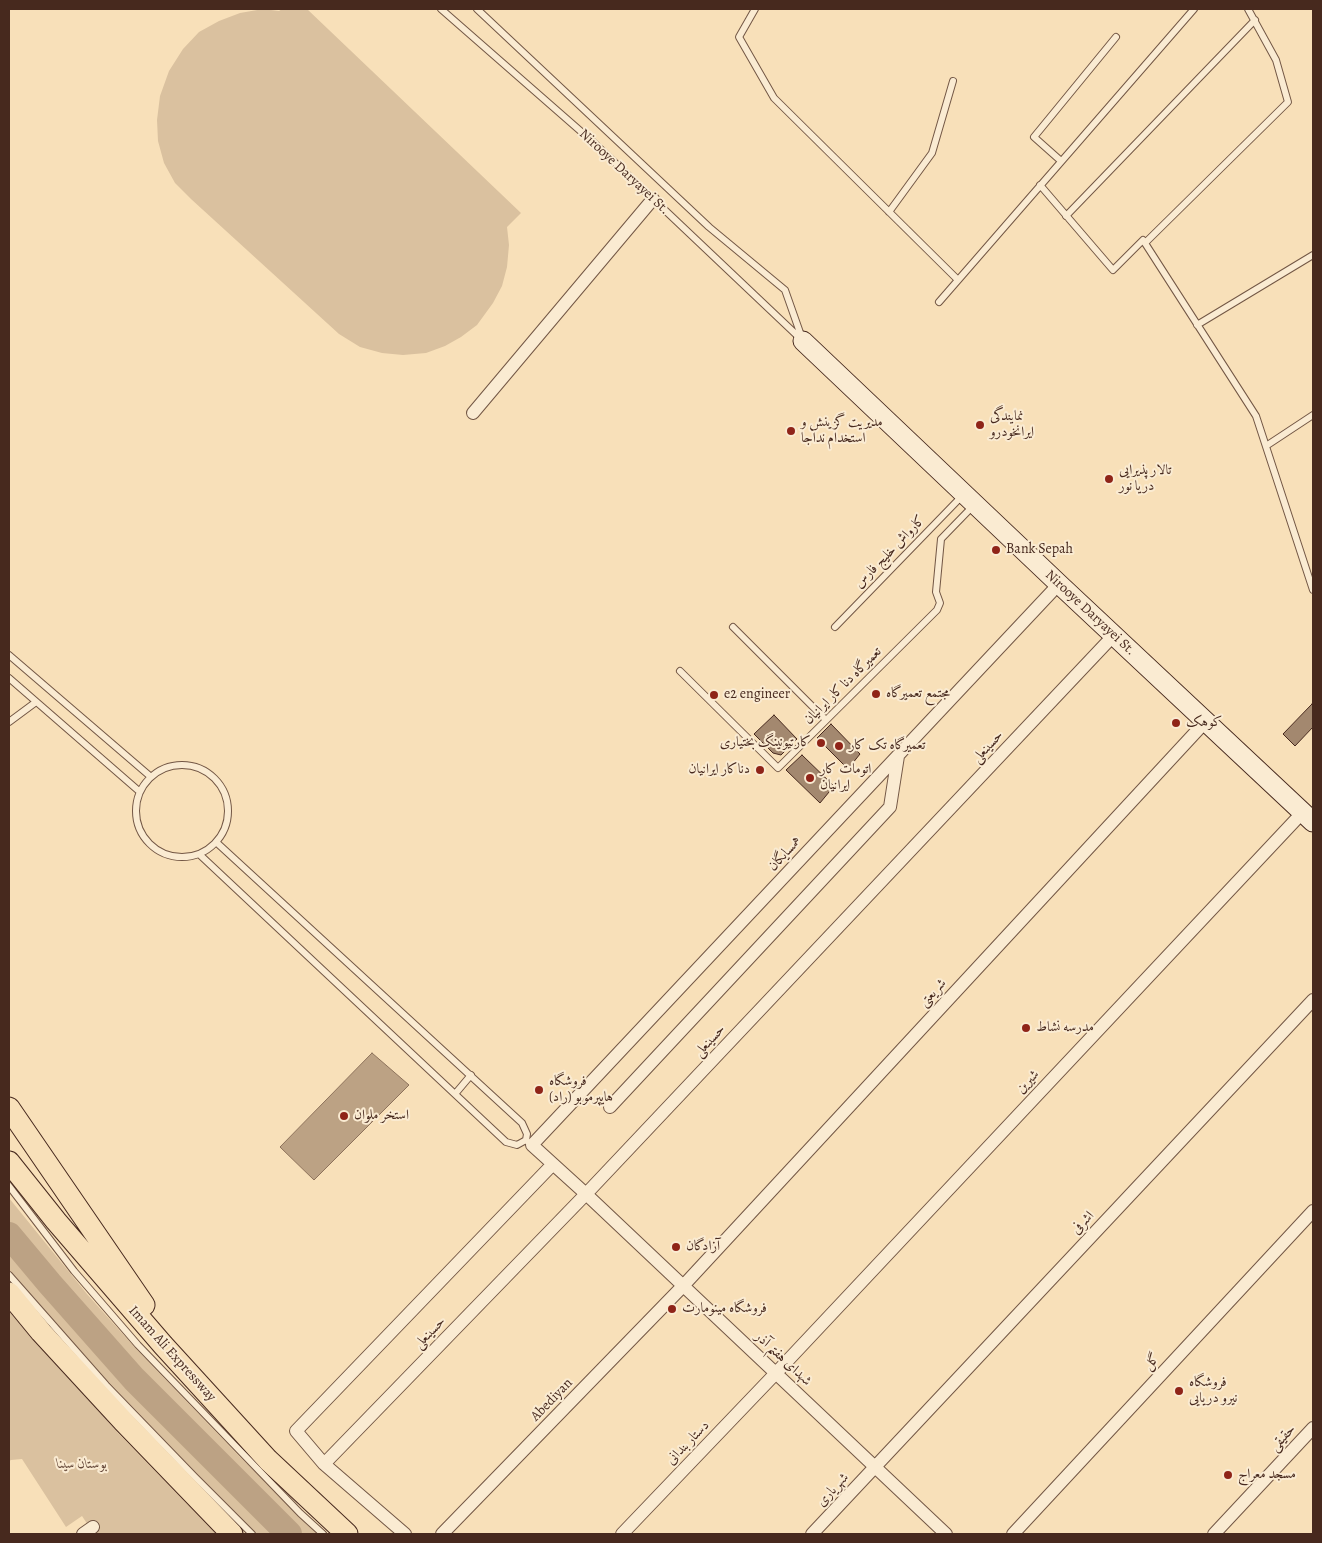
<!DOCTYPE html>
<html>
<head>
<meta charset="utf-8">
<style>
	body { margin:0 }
	#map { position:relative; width:1322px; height:1543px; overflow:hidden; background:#f8e0b9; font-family:Alegreya,serif }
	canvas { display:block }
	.frame { position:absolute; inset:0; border:10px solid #47291e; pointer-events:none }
</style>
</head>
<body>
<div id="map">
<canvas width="1322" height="1543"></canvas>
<div class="frame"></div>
</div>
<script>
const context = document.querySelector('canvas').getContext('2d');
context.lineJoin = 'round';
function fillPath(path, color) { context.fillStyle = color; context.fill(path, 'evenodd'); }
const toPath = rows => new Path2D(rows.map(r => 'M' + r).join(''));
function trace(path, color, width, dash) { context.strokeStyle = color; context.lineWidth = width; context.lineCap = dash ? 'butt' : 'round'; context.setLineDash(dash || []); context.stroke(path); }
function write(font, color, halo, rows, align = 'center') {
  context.font = font + ' Alegreya,Amiri,serif'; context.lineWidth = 4; context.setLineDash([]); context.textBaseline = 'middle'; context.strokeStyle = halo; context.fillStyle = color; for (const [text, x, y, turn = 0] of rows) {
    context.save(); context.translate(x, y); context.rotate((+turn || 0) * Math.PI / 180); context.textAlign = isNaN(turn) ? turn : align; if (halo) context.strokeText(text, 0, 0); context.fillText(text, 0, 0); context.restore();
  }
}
const green = toPath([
	[263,9,279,11,282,9,307,9,521,213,507,227,509,245,507,267,502,286,493,303,477,325,461,337,445,346,426,353,403,355,382,353,360,347,339,334,191,199,175,183,164,163,158,141,157,120,160,96,169,71,183,49,199,32,219,21,240,13],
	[9,1198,87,1294,138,1351,240,1457,319,1534,255,1534,105,1378,9,1271],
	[9,1306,118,1433,216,1534,106,1534,105,1533,103,1534,94,1534,82,1516,66,1527,22,1459,11,1460,9,1461]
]);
const water = toPath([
	[372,1053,409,1085,314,1180,280,1147,372,1053]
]);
const river = toPath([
	[9,1235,50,1284,134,1379,289,1534]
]);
const building = toPath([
	[1312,704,1313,705,1313,727,1295,746,1283,734,1312,704],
	[774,715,797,739,781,755,773,753,754,734,774,715],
	[831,724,860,754,848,769,817,738,831,724],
	[802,755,834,786,820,803,786,770,802,755]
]);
const service = toPath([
	[441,9,593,142,803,341,785,290,709,227,477,9],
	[755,9,739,37,774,98,958,280],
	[1061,161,1034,137,1116,37],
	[1040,185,1113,270,1143,240,1256,416,1313,590],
	[889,212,932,153,953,81],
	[1066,216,1255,20],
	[1145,243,1288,102,1276,60,1248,9],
	[939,302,1194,9],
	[1197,325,1313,255],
	[1266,446,1313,415],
	[733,627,826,720],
	[835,627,963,495],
	[9,655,151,777],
	[680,671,778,768,937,610,940,603,936,592,941,539,974,505],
	[9,678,140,792],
	[9,722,36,702],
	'136 811a46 46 0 1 1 92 0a46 46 0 1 1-92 0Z',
	[216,842,522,1123,527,1134,526,1140,528,1142],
	[199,854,506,1142,517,1145,526,1140],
	[455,1094,471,1075],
	[9,1186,74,1271,138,1345,300,1513,323,1534],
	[9,1275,106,1385,194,1476,252,1534]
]);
const minor = toPath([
	[473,413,653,199],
	[610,1107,890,807,898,756],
	[324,1464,586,1194,1114,635],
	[83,1534,93,1527],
	[405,1534,324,1464,296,1431,553,1164],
	[442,1534,683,1286,1206,721],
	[622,1534,776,1373,1303,812],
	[812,1534,1313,1000],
	[946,1534,586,1194,532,1145,1059,584],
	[1013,1534,1313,1211],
	[1214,1534,1313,1428]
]);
const secondary = toPath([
	[803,341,1059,584,1313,822]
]);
const trunk = toPath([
	[9,1108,144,1305],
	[9,1162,56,1221,163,1345,268,1460,347,1534],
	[9,1293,41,1332,123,1421,232,1534]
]);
const markers = [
	[980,425,5,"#8f2418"],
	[791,431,5,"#8f2418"],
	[1109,479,5,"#8f2418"],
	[996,550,5,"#8f2418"],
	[876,694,5,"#8f2418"],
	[714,695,5,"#8f2418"],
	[1176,723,5,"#8f2418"],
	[821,743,5,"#8f2418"],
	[839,746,5,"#8f2418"],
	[760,770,5,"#8f2418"],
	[810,778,5,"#8f2418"],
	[1026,1028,5,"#8f2418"],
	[539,1090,5,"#8f2418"],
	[344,1116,5,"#8f2418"],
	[676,1247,5,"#8f2418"],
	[672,1309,5,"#8f2418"],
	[1179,1391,5,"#8f2418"],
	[1228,1475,5,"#8f2418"]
];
const streetNames = [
	["Nirooye Daryayei St.",624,172,43],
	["کارواش خلیج فارس",890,552,-46],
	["Nirooye Daryayei St.",1090,613,43],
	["تعمیرگاه دنا کار ایرانیان",843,686,-45],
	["حسینعلی",988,747,-47],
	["همسایگان",785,854,-47],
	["شریعتی",933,993,-47],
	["حسینعلی",710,1041,-47],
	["شیرین",1028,1082,-47],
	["اشرفی",1083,1223,-47],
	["حسینعلی",430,1333,-46],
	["Imam Ali Expressway",172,1354,48],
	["شهدای هفتم آذر",783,1359,43],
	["گل",1152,1362,-47],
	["Abediyan",552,1400,-46],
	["حقیقی",1283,1438,-47],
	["دستار بندانی",688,1443,-46],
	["شهریاری",833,1490,-47]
];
const poiNames = [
	["نمایندگی",990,417],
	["ایرانخودرو",990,433],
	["مدیریت گزینش و",801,423],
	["استخدام نداجا",801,439],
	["تالار پذیرایی",1119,471],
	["دریا نور",1119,487],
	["Bank Sepah",1006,550],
	["مجتمع تعمیرگاه",886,694],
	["e2 engineer",724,695],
	["کوهک",1186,723],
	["کارتیونینگ بختیاری",811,743,"right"],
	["تعمیرگاه تک کار",849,746],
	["دناکار ایرانیان",750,770,"right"],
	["اتومات کار",820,770],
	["ایرانیان",820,786],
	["مدرسه نشاط",1036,1028],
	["فروشگاه",549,1082],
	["هایپرموبو (راد)",549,1098],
	["استخر ملوان",354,1116],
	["آزادگان",686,1247],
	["فروشگاه مینومارت",682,1309],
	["فروشگاه",1189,1383],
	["نیرو دریایی",1189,1399],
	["مسجد معراج",1238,1475]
];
const parkNames = [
	["بوستان سینا",82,1465]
];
fillPath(green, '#dac19f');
fillPath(water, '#bca284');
trace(water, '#8d725b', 1);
trace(river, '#bca284', 26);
fillPath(building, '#a3886f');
trace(building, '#47291e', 1);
trace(service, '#735745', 8);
trace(minor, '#735745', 14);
trace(secondary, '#47291e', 21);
trace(trunk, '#47291e', 23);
trace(service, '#faebd2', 6);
trace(minor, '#faebd2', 12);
trace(secondary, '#faebd2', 19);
trace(trunk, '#f8e0b9', 21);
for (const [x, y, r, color] of markers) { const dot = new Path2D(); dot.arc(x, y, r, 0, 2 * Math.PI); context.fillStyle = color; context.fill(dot); trace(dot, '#faebd2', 2); }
write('14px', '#47291e', '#faebd2', streetNames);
write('14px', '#47291e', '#faebd2', poiNames, 'left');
write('italic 14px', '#644738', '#faebd2', parkNames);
</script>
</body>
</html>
